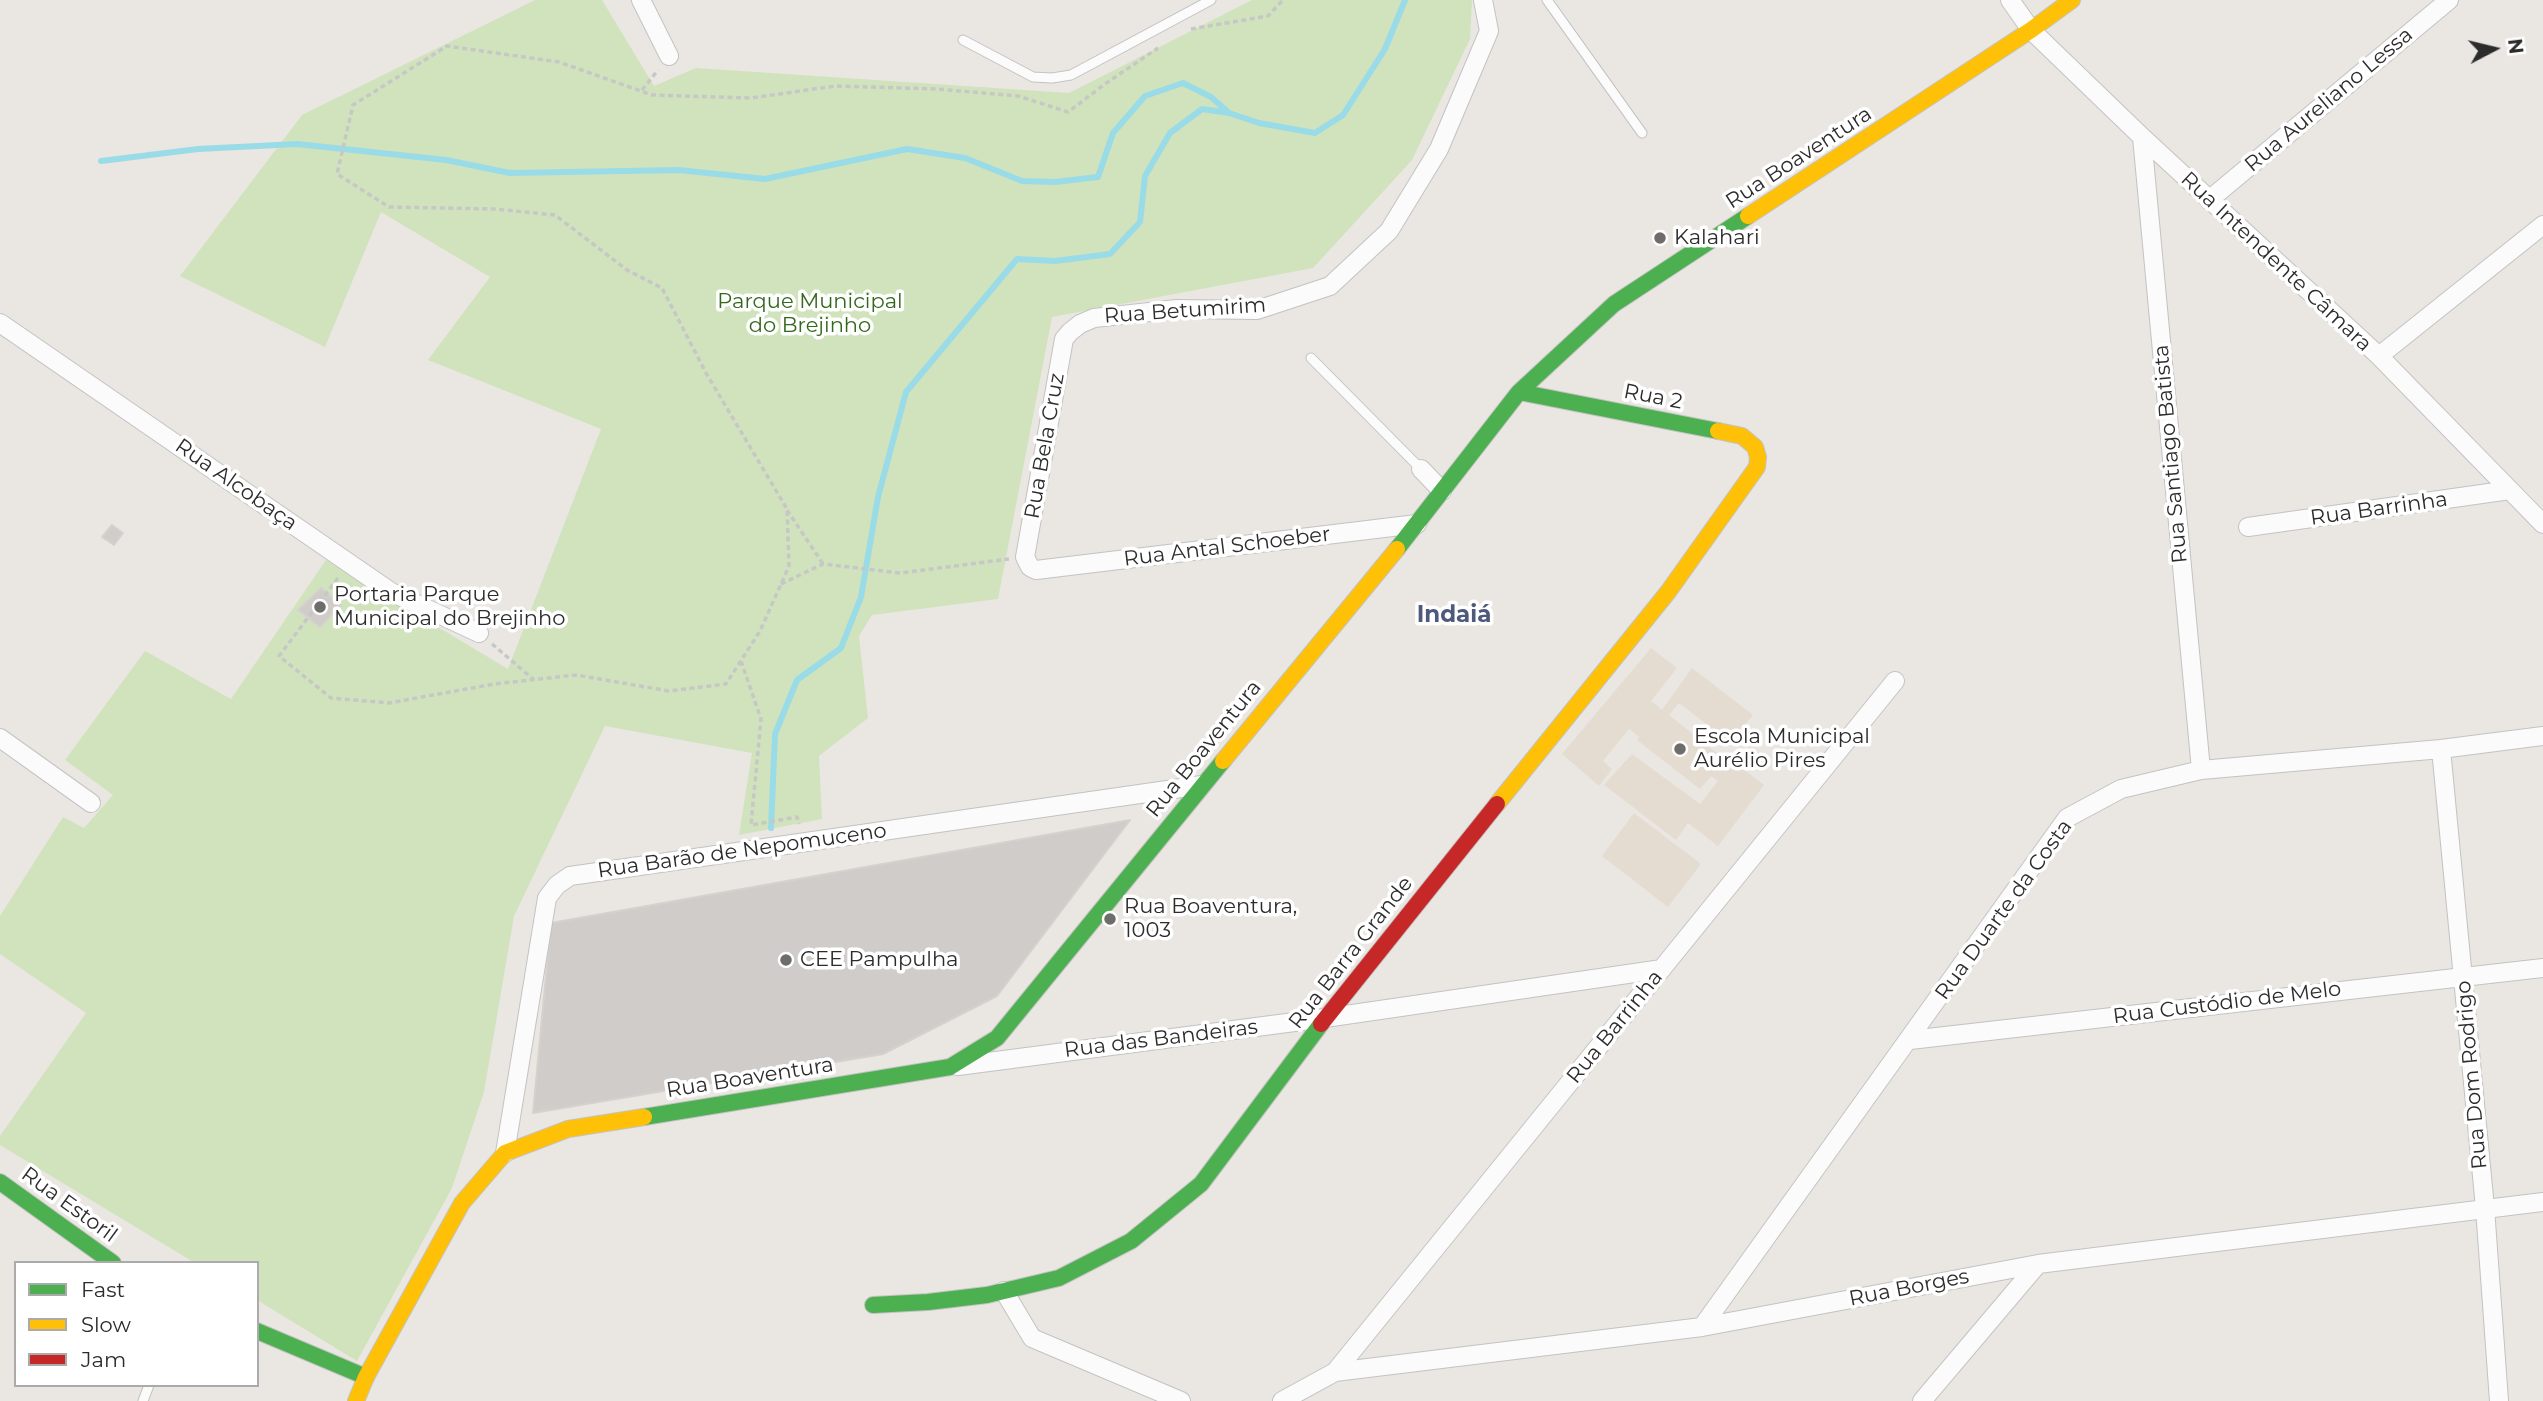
<!DOCTYPE html>
<html>
<head>
<meta charset="utf-8">
<style>
	body { margin:0 }
	#map { position:relative; width:2543px; height:1401px; overflow:hidden; background:#eae6e2; font-family:Montserrat,sans-serif }
	canvas { display:block }
	.legend { position:absolute; left:14px; top:1261px; width:245px; height:126px; box-sizing:border-box; background:#fff; border:2px solid #ababab; margin:0; padding:9px 12px; list-style:none; font-size:21px; color:#2c2c2c }
	.legend li { display:flex; align-items:center; gap:14px; height:35px }
	.legend b { width:35px; border:2px solid #ababab }
	.north { position:absolute; left:2459px; top:14px; width:70px; height:70px; -webkit-text-stroke:5px #fff; paint-order:stroke; rotate:83deg; font-size:19px; font-weight:700; line-height:28px; text-align:center; color:#2c2c2c }
	.north::after { content:''; display:block; margin:auto; width:24px; height:32px; background:#2c2c2c; clip-path:polygon(50% 0,100% 100%,50% 72%,0 100%) }
</style>
</head>
<body>
<div id="map">
<canvas width="2543" height="1401"></canvas>
<ul class="legend">
<li><b style="height:9px;background:#4caf50"></b>Fast</li>
<li><b style="height:9px;background:#ffc107"></b>Slow</li>
<li><b style="height:9px;background:#c62828"></b>Jam</li>
</ul>
<div class="north">N</div>
</div>
<script>
const context = document.querySelector('canvas').getContext('2d');
context.lineJoin = 'round';
function fillPath(path, color) { context.fillStyle = color; context.fill(path, 'evenodd'); }
const toPath = rows => new Path2D(rows.map(r => 'M' + r).join(''));
function trace(path, color, width, dash) { context.strokeStyle = color; context.lineWidth = width; context.lineCap = dash ? 'butt' : 'round'; context.setLineDash(dash || []); context.stroke(path); }
function write(font, color, halo, rows, align = 'center') {
  context.font = font + ' Montserrat,sans-serif'; context.lineWidth = 7; context.setLineDash([]); context.textBaseline = 'middle'; context.strokeStyle = halo; context.fillStyle = color; for (const [text, x, y, turn = 0] of rows) {
    context.save(); context.translate(x, y); context.rotate((+turn || 0) * Math.PI / 180); context.textAlign = isNaN(turn) ? turn : align; if (halo) context.strokeText(text, 0, 0); context.fillText(text, 0, 0); context.restore();
  }
}
const education = toPath([
	[1651,648,1677,668,1651,701,1662,710,1692,668,1753,715,1731,743,1679,703,1669,715,1720,756,1718,760,1732,770,1737,764,1764,785,1718,846,1688,823,1676,840,1604,785,1632,754,1700,804,1718,781,1711,776,1700,789,1637,740,1639,737,1629,729,1603,761,1612,769,1599,786,1562,754],
	[1634,813,1701,864,1668,907,1602,856]
]);
const green = toPath([
	[535,0,602,0,654,86,696,68,1069,93,1252,0,1472,0,1470,39,1412,160,1313,268,1052,317,998,599,872,615,859,636,868,718,819,756,822,819,739,835,752,753,605,726,514,916,484,1092,452,1188,357,1361,257,1300,257,1263,195,1263,0,1145,0,1136,86,1013,0,954,0,916,63,817,84,828,113,795,65,760,145,651,231,699,326,560,508,669,601,429,428,360,490,277,381,212,325,347,180,276,302,115]
]);
const stream = toPath([
	[101,161,198,149,297,144,446,160,510,173,679,170,765,179,907,149,965,158,1022,181,1055,182,1098,177,1113,133,1145,96,1183,83,1211,97,1229,113],
	[771,828,775,734,797,680,841,648,861,597,878,497,906,392,1017,259,1055,261,1110,254,1140,222,1145,176,1170,133,1202,109,1229,113,1259,123,1315,133,1343,115,1385,49,1405,0]
]);
const building = toPath([
	[112,525,123,533,114,545,102,537,112,525],
	[321,588,341,605,320,627,298,610,321,588],
	[1130,820,997,996,883,1054,533,1113,551,923,1130,820]
]);
const path = toPath([
	[1191,29,1268,16,1283,0],
	[642,90,658,70],
	[787,510,823,564],
	[338,578,279,656,331,698,389,703,494,684,576,675,669,691,726,684,760,631,789,566,787,509,706,373,662,288,627,270,555,215,495,209,389,207,337,174,353,105,447,46,559,62,652,95,751,98,835,86,937,89,1018,96,1068,112,1105,84,1158,48],
	[781,584,823,564,900,573,1009,559],
	[492,644,533,679],
	[741,661,761,719,751,825,797,817,799,824]
]);
const lane = toPath([
	[1547,0,1642,133],
	[963,40,1033,77,1052,78,1071,75,1211,0],
	[1311,358,1421,469],
	[143,1401,149,1385]
]);
const street = toPath([
	[641,0,669,56],
	[2010,0,2031,30,2142,137,2379,356,2543,524],
	[2142,137,2201,770],
	[2209,200,2449,0],
	[0,323,391,592,479,633],
	[2379,356,2543,225],
	[1421,469,1442,491],
	[1417,524,1036,570,1030,567,1025,557,1064,339,1070,332,1080,324,1094,318,1177,309,1257,310,1330,286,1389,231,1439,149,1489,31,1483,0],
	[2248,527,2510,490],
	[0,738,91,803],
	[2441,749,2485,1208,2499,1401],
	[1910,1040,2543,968],
	[958,1066,1325,1018,1662,969],
	[505,1153,547,898,557,885,570,876,1202,785],
	[1004,1291,1032,1338,1181,1401],
	[1702,1327,2067,818,2121,789,2201,770,2441,749,2543,736],
	[1335,1372,1895,681],
	[1282,1401,1335,1372,1702,1327,2038,1264,2543,1202],
	[1922,1401,2038,1264]
]);
const fast = toPath([
	[1519,392,1718,431],
	[1397,549,1519,392,1614,304,1748,216],
	[644,1117,950,1067,997,1038,1223,761],
	[0,1182,113,1263],
	[873,1305,928,1302,987,1295,1059,1278,1131,1241,1201,1184,1321,1024],
	[257,1331,366,1377]
]);
const slow = toPath([
	[1748,216,2031,30,2072,0],
	[1223,761,1397,549],
	[1497,804,1668,592,1757,467,1758,457,1755,447,1742,436,1718,431],
	[356,1401,366,1377,462,1203,505,1153,568,1129,644,1117]
]);
const jam = toPath([
	[1321,1024,1497,804]
]);
const markers = [
	[1660,238,7,"#6e6d6c"],
	[320,607,7,"#6e6d6c"],
	[1680,749,7,"#6e6d6c"],
	[1110,919,7,"#6e6d6c"],
	[786,960,7,"#6e6d6c"]
];
const streetNames = [
	["Rua Aureliano Lessa",2329,100,-40],
	["Rua Boaventura",1799,158,-33],
	["Rua Intendente Câmara",2276,262,43],
	["Rua Betumirim",1185,311,-4],
	["Rua 2",1653,397,11],
	["Rua Bela Cruz",1045,446,-80],
	["Rua Santiago Batista",2171,454,-95],
	["Rua Alcobaça",236,485,35],
	["Rua Barrinha",2379,509,-8],
	["Rua Antal Schoeber",1227,547,-7],
	["Rua Boaventura",1204,749,-51],
	["Rua Barão de Nepomuceno",742,851,-8],
	["Rua Duarte da Costa",2004,910,-54],
	["Rua Barra Grande",1351,953,-52],
	["Rua Custódio de Melo",2227,1003,-7],
	["Rua Barrinha",1615,1027,-51],
	["Rua das Bandeiras",1161,1039,-7],
	["Rua Dom Rodrigo",2472,1075,-95],
	["Rua Boaventura",750,1078,-9],
	["Rua Estoril",69,1205,36],
	["Rua Borges",1909,1288,-11]
];
const poiNames = [
	["Kalahari",1674,238],
	["Portaria Parque",334,595],
	["Municipal do Brejinho",334,619],
	["Escola Municipal",1694,737],
	["Aurélio Pires",1694,761],
	["Rua Boaventura,",1124,907],
	["1003",1124,931],
	["CEE Pampulha",800,960]
];
const parkNames = [
	["Parque Municipal",810,302],
	["do Brejinho",810,326]
];
const neighbourhoodNames = [
	["Indaiá",1454,615]
];
fillPath(education, '#e4dcd1');
fillPath(green, '#d0e3bd');
trace(stream, '#9adbe8', 6);
fillPath(building, '#cfccc9');
trace(building, '#d5d2ce', 2);
trace(lane, '#c3c3c3', 11);
trace(street, '#c3c3c3', 20);
trace(fast, '#c3c3c3', 18);
trace(slow, '#c3c3c3', 18);
trace(jam, '#c3c3c3', 18);
trace(path, '#c7c7c6', 3.5, [5, 3.5]);
trace(lane, '#fcfbfb', 9);
trace(street, '#fcfbfb', 18);
trace(fast, '#4caf50', 16);
trace(slow, '#ffc107', 16);
trace(jam, '#c62828', 16);
for (const [x, y, r, color] of markers) { const dot = new Path2D(); dot.arc(x, y, r, 0, 2 * Math.PI); context.fillStyle = color; context.fill(dot); trace(dot, '#fff', 2.5); }
write('21px', '#2c2c2c', '#fff', streetNames);
write('21px', '#2c2c2c', '#fff', poiNames, 'left');
write('21px', '#34681d', '#fff', parkNames);
write('bold 23px', '#4e5a7c', '#fff', neighbourhoodNames);
</script>
</body>
</html>
